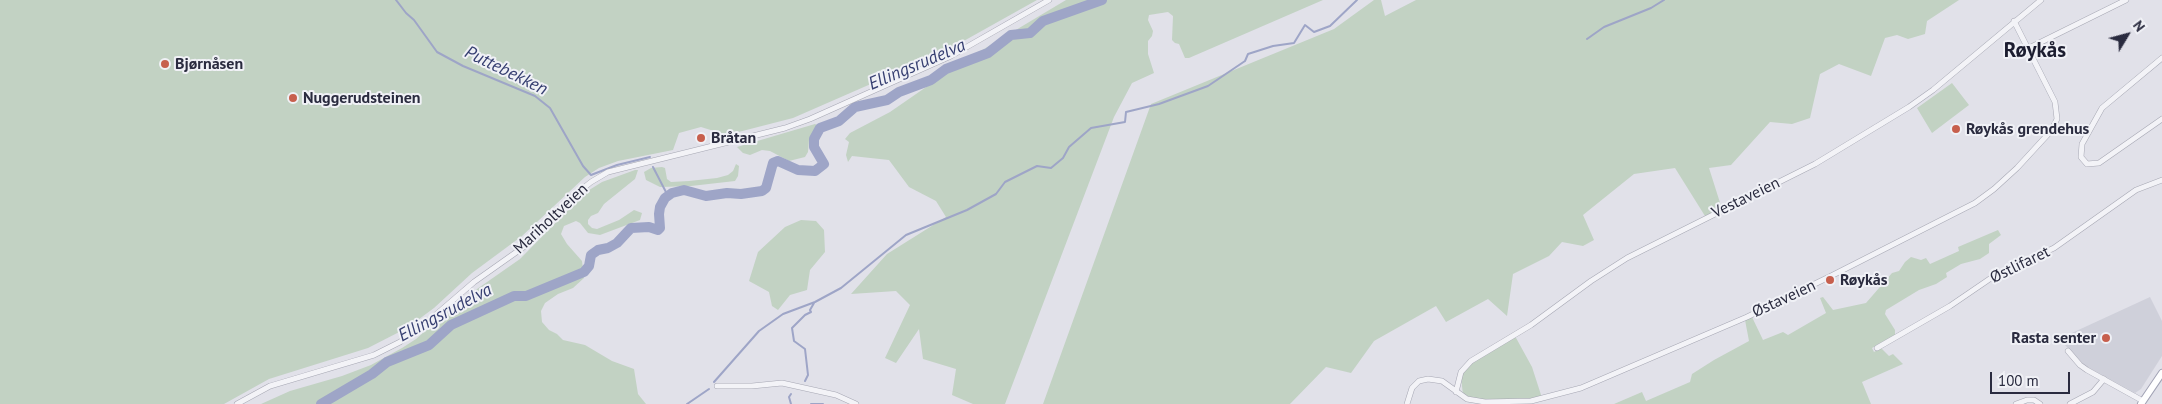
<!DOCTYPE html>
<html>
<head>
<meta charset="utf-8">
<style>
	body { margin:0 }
	#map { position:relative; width:2162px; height:404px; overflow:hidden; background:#e1e1e9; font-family:"PT Sans",sans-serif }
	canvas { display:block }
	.north { position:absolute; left:2102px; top:10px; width:50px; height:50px; -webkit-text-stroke:4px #f0f1f6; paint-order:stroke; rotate:53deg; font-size:14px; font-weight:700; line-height:20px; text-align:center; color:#2a2b3f }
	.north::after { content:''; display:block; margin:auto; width:18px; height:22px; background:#2a2b3f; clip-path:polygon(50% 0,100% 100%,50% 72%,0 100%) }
	.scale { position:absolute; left:1990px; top:372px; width:80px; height:22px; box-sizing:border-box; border:2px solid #2a2b3f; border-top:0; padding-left:6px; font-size:15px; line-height:18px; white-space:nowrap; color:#2a2b3f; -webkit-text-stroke:4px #f0f1f6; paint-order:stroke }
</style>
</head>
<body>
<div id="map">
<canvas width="2162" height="404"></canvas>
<div class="north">N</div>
<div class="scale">100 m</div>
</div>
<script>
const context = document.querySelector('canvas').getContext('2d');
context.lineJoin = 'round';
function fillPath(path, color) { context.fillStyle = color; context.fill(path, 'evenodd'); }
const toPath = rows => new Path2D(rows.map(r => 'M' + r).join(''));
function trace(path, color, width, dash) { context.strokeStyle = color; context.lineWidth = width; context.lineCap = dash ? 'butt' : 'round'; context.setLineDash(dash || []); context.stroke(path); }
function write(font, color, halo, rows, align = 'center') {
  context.font = font + ' "PT Sans",sans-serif'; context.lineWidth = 4; context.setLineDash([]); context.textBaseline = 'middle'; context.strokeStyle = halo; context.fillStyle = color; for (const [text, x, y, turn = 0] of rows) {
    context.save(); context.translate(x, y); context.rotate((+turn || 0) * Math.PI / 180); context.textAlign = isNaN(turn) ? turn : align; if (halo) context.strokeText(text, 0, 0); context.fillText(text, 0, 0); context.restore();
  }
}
const built = toPath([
	[2150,297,2162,321,2162,356,2141,389,2135,393,2085,366,2064,344,2061,338]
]);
const green = toPath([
	[0,0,1037,0,944,52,793,118,723,136,717,132,701,127,679,133,673,150,618,161,599,168,585,177,522,236,472,273,434,308,407,328,368,348,269,379,224,404,0,404],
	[1066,0,1323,0,1189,58,1185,58,1179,44,1175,43,1172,40,1173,16,1168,12,1149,15,1148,20,1153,31,1152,36,1148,41,1148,54,1154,73,1132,83,1114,117,1005,404,973,404,952,395,956,369,923,359,919,329,896,363,885,358,910,305,896,291,851,294,887,254,946,217,936,201,909,187,889,160,852,156,848,162,846,155,849,142,845,139,850,133,890,112,932,83,956,63,984,49],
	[1374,0,1381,0,1385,16,1416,0,1959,0,1927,21,1925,34,1908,39,1897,35,1885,38,1871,76,1839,64,1820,74,1810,118,1792,124,1770,122,1731,165,1709,168,1722,209,1705,216,1675,168,1634,174,1583,215,1594,240,1583,246,1562,242,1549,256,1513,274,1507,316,1488,299,1446,322,1436,306,1374,341,1351,373,1326,367,1290,404,1043,404,1151,104,1334,29],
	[1952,83,1969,105,1932,133,1917,108],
	[815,124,817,125,809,140,808,152,805,157,789,161,770,151,762,150,750,155,743,153,737,147],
	[736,164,739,166,738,176,735,181,691,186,660,187,646,180,644,172,651,168,662,167,665,168,667,179,671,182,689,181,717,178,728,175,733,171],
	[635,170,638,170,635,179,604,204,598,213,591,216,588,220,588,224,592,228,597,229,619,220,634,210,642,213,640,220,600,235,588,233,580,223,576,221,564,226,561,234,567,244,582,261,584,278,573,288,558,294,545,303,541,311,542,322,549,330,557,334,563,340,585,345,612,361,634,369,638,394,646,404,261,404,290,391,342,376,371,365,402,348,416,339,457,303,520,259,586,192,602,182],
	[801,220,816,221,824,230,825,252,810,270,807,290,790,295,778,310,772,306,769,292,749,281,758,252,785,227],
	[1998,230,2001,235,1989,244,1989,253,1980,259,1961,264,1946,273,1947,277,1936,284,1919,290,1886,310,1885,314,1895,330,1895,335,1872,348,1874,352,1881,348,1889,356,1893,354,1903,364,1862,382,1871,404,1614,404,1642,392,1646,401,1690,382,1692,374,1714,360,1749,341,1745,320,1752,317,1763,340,1783,332,1788,335,1826,313,1820,298,1823,297,1833,310,1866,303,1892,273,1899,271,1905,262,1911,257,1921,260,1926,258,1930,264,1959,251,1958,247],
	[1515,336,1532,367,1542,398,1527,401,1479,400,1463,395,1461,377,1466,366]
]);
const stream = toPath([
	[396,0,406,13,414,20,437,52,463,66,535,96,550,108,583,166,591,175,617,165,650,157],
	[1587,39,1604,27,1651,8,1664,0],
	[653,167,668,196],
	[805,381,808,375,805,349,794,341,792,328,805,315,811,312,810,310,814,303],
	[714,382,759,331,783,314,815,302,841,288,906,235,967,210,996,194,1005,182,1037,166,1051,168,1063,158,1069,147,1091,128,1125,122,1126,112,1159,104,1208,86,1245,61,1248,54,1273,46,1294,43,1305,25,1314,32,1330,26,1357,0],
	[687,404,709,389],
	[791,404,789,397,791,394],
	[811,404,823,404]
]);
const river = toPath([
	[321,404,372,374,387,362,429,345,451,325,514,296,526,296,584,272,589,266,591,255,598,250,608,248,617,243,631,228,649,227,658,230,660,228,659,214,660,207,665,198,672,193,684,190,706,196,727,193,741,194,762,191,766,188,773,163,778,161,798,170,815,171,824,164,814,147,814,139,820,128,839,121,855,107,887,100,899,92,931,80,946,69,988,53,1011,35,1030,33,1043,21,1102,0]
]);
const minor = toPath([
	[2027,49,2126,0],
	[2162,58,2102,108,2082,144,2081,157,2087,164,2099,163,2162,119],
	[1877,348,1950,306,1994,276,2054,248,2136,190,2162,180],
	[2068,351,2080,365,2087,370,2143,401],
	[717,386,752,386,782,383,836,395,856,404],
	[1456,392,1461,372,1471,361,1531,325,1591,281,1627,258,1815,164,1909,107,1933,90,2041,0],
	[237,404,270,386,374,355,400,342,424,325,474,282,525,246,572,197,591,182,608,172,785,128,810,119,951,56,1049,0],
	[1407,404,1412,388,1419,381,1428,379,1442,381,1467,399,1485,402,1531,401,1581,388,1747,317,1831,276,1975,203,1994,189,2017,168,2051,131,2057,119,2055,102,2014,21],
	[2016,404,2027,400,2034,400,2040,404],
	[2070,404,2093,392,2104,379]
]);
const major = toPath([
	[2141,404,2162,373]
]);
const markers = [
	[165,64,5,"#c75f4d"],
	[293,98,5,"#c75f4d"],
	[1956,129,5,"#c75f4d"],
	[701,138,5,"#c75f4d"],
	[1830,280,5,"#c75f4d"],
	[2106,338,5,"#c75f4d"]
];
const poiNames = [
	["Bjørnåsen",175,64],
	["Nuggerudsteinen",303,98],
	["Røykås grendehus",1966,129],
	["Bråtan",711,138],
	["Røykås",1840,280],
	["Rasta senter",2096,338,"right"]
];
const streetNames = [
	["Vestaveien",1746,198,-26],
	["Mariholtveien",551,219,-43],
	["Østlifaret",2020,265,-26],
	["Østaveien",1784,299,-25]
];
const waterNames = [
	["Ellingsrudelva",917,65,-23],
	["Puttebekken",506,71,26],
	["Ellingsrudelva",445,313,-28]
];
const districtNames = [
	["Røykås",2035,51]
];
fillPath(built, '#cfd0da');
fillPath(green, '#c2d2c3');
trace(stream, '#9ea5c7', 2);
trace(river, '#9ea5c7', 10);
trace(minor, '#a6a7b3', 6);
trace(major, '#a1a2b4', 8);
trace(minor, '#f3f3f7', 5);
trace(major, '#fff', 6);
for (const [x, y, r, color] of markers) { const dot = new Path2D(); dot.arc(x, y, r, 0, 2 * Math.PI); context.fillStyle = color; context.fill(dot); trace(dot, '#f0f1f6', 2); }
write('bold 16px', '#2a2b3f', '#f0f1f6', poiNames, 'left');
write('16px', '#2a2b3f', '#f0f1f6', streetNames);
write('italic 18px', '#363f71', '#f0f1f6', waterNames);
write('bold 21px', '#1c1d30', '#f0f1f6', districtNames);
</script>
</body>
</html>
